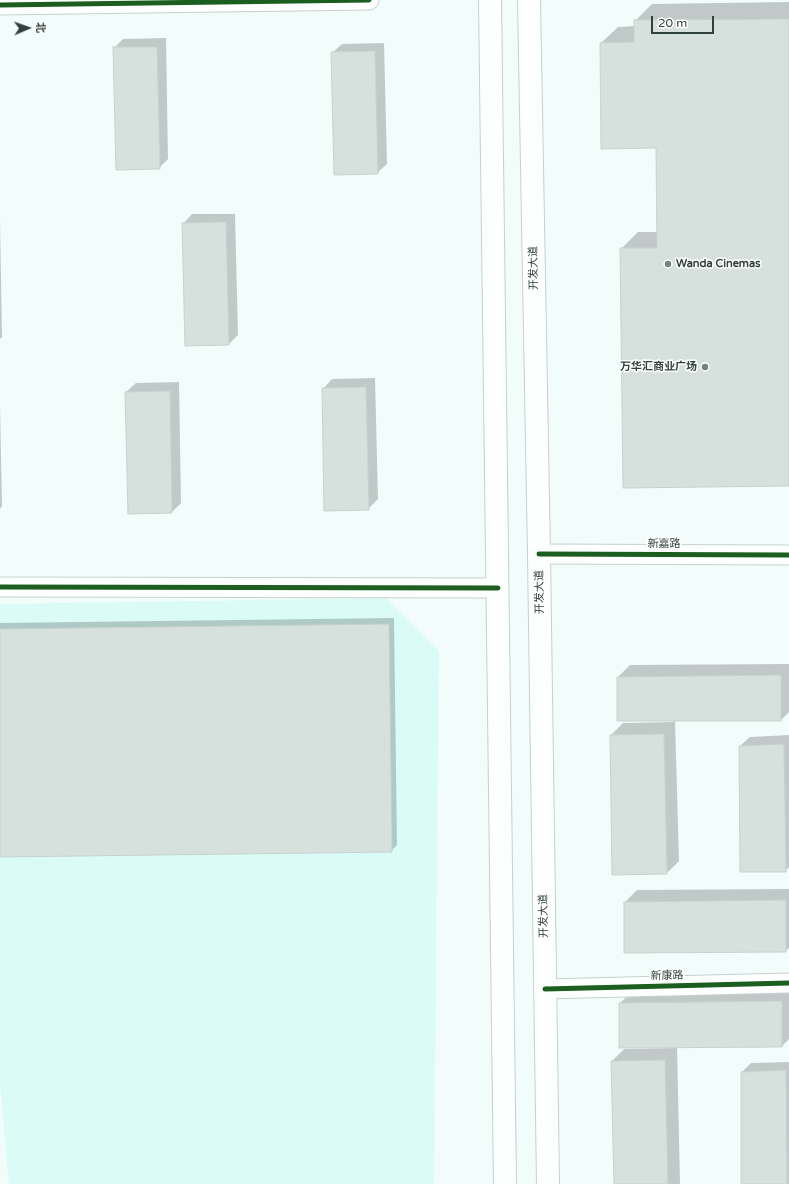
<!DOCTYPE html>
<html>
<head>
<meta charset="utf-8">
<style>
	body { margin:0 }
	#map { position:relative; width:789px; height:1184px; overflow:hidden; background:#f2fcfa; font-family:"Varela Round","Noto Sans SC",sans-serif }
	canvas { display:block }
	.north { position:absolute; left:8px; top:8px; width:40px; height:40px; -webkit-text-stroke:3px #fff; paint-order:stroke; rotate:88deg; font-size:11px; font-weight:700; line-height:16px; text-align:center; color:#30413e }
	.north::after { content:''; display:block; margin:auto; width:14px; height:18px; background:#30413e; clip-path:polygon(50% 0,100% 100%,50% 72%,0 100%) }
	.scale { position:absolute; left:651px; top:16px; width:63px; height:18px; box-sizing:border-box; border:2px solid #30413e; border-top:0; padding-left:5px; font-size:12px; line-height:14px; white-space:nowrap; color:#30413e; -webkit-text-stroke:3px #fff; paint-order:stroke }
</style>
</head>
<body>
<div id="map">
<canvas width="789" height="1184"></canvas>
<div class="north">北</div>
<div class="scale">20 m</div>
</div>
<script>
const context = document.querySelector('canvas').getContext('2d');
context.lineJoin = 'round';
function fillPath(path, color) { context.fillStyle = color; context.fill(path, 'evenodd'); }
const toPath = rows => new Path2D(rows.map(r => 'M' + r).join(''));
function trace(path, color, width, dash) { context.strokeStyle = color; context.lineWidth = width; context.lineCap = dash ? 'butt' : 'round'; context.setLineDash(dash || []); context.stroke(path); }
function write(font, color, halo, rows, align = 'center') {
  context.font = font + ' "Varela Round","Noto Sans SC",sans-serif'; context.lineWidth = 3; context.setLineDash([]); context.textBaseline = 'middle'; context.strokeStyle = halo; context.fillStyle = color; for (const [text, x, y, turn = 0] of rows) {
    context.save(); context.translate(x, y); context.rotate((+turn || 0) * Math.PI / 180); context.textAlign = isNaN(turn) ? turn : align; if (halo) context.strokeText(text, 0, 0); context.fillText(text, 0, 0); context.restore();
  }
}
const built = toPath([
	[386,598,439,651,434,1184,9,1184,0,1084,0,604]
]);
const shadow = toPath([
	[789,2,789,485,621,249,638,232,658,232,656,147,601,43,618,27,635,26,635,21,652,4],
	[166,38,168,159,159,168,114,48,123,39],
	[384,43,387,164,377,173,332,53,342,44],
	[192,214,235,214,238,335,229,344,183,224],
	[0,218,2,337,0,339],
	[375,378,378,499,368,509,323,389,332,379],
	[179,382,181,503,172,512,126,392,136,383],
	[0,404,2,506,0,509],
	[394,618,397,845,391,851,0,856,0,623],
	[789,664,789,712,781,720,675,720,679,861,667,873,611,735,623,723,673,722,673,720,618,677,630,665],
	[789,735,789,867,785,871,740,746,750,737],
	[789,889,789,948,785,951,625,952,625,902,637,890],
	[789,990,789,1039,782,1046,677,1046,680,1184,615,1184,612,1061,624,1049,675,1048,675,1046,620,1003,632,991],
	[789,1062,789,1184,742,1184,742,1072,751,1063]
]);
const building = toPath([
	[789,19,789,486,623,488,620,248,657,248,656,148,601,149,600,43,634,42,634,20,789,19],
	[113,47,157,47,160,169,116,170,113,47],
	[375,51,378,174,334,175,331,52,375,51],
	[226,222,229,345,185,346,182,223,226,222],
	[366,387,369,510,324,511,322,388,366,387],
	[170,391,172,513,128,514,125,392,170,391],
	[389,624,392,852,0,857,0,629,389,624],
	[781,675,781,721,617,721,617,677,781,675],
	[664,734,667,874,612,875,610,735,664,734],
	[784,744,786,872,740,872,739,746,784,744],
	[786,900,786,952,624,953,624,902,786,900],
	[782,1001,782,1047,619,1048,619,1003,782,1001],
	[665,1060,668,1184,614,1184,611,1061,665,1060],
	[786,1070,787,1184,741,1184,741,1072,786,1070]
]);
const minor = toPath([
	[0,5,369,0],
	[539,554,789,555],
	[0,587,498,588],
	[545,989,789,983]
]);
const primary = toPath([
	[490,0,505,1184],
	[529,0,539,554,548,1184]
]);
const cycleway = toPath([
	[0,5,369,0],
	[539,554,789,555],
	[0,587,498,588],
	[545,989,789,983]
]);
const markers = [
	[668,264,4,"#748280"],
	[705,367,4,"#748280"]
];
const poiNames = [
	["Wanda Cinemas",676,264],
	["万华汇商业广场",697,367,"right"]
];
const streetNames = [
	["开发大道",534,268,-91],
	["新嘉路",664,544],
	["开发大道",540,592,-91],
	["开发大道",544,916,-91],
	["新康路",667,976,-1]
];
fillPath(built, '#dbfcf6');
fillPath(shadow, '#0003');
fillPath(building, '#d6e1dd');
trace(building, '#c7d1cd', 1);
trace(minor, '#c5d1cf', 21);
trace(primary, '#c5d1cf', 24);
trace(minor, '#fdfffe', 19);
trace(primary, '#fdfffe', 22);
trace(cycleway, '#1b5e20', 5);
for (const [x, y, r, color] of markers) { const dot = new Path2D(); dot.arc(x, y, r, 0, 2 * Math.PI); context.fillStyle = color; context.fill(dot); trace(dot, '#fff', 1.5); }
write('bold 11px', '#30413e', '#fff', poiNames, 'left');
write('11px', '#30413e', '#fff', streetNames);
</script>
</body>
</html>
